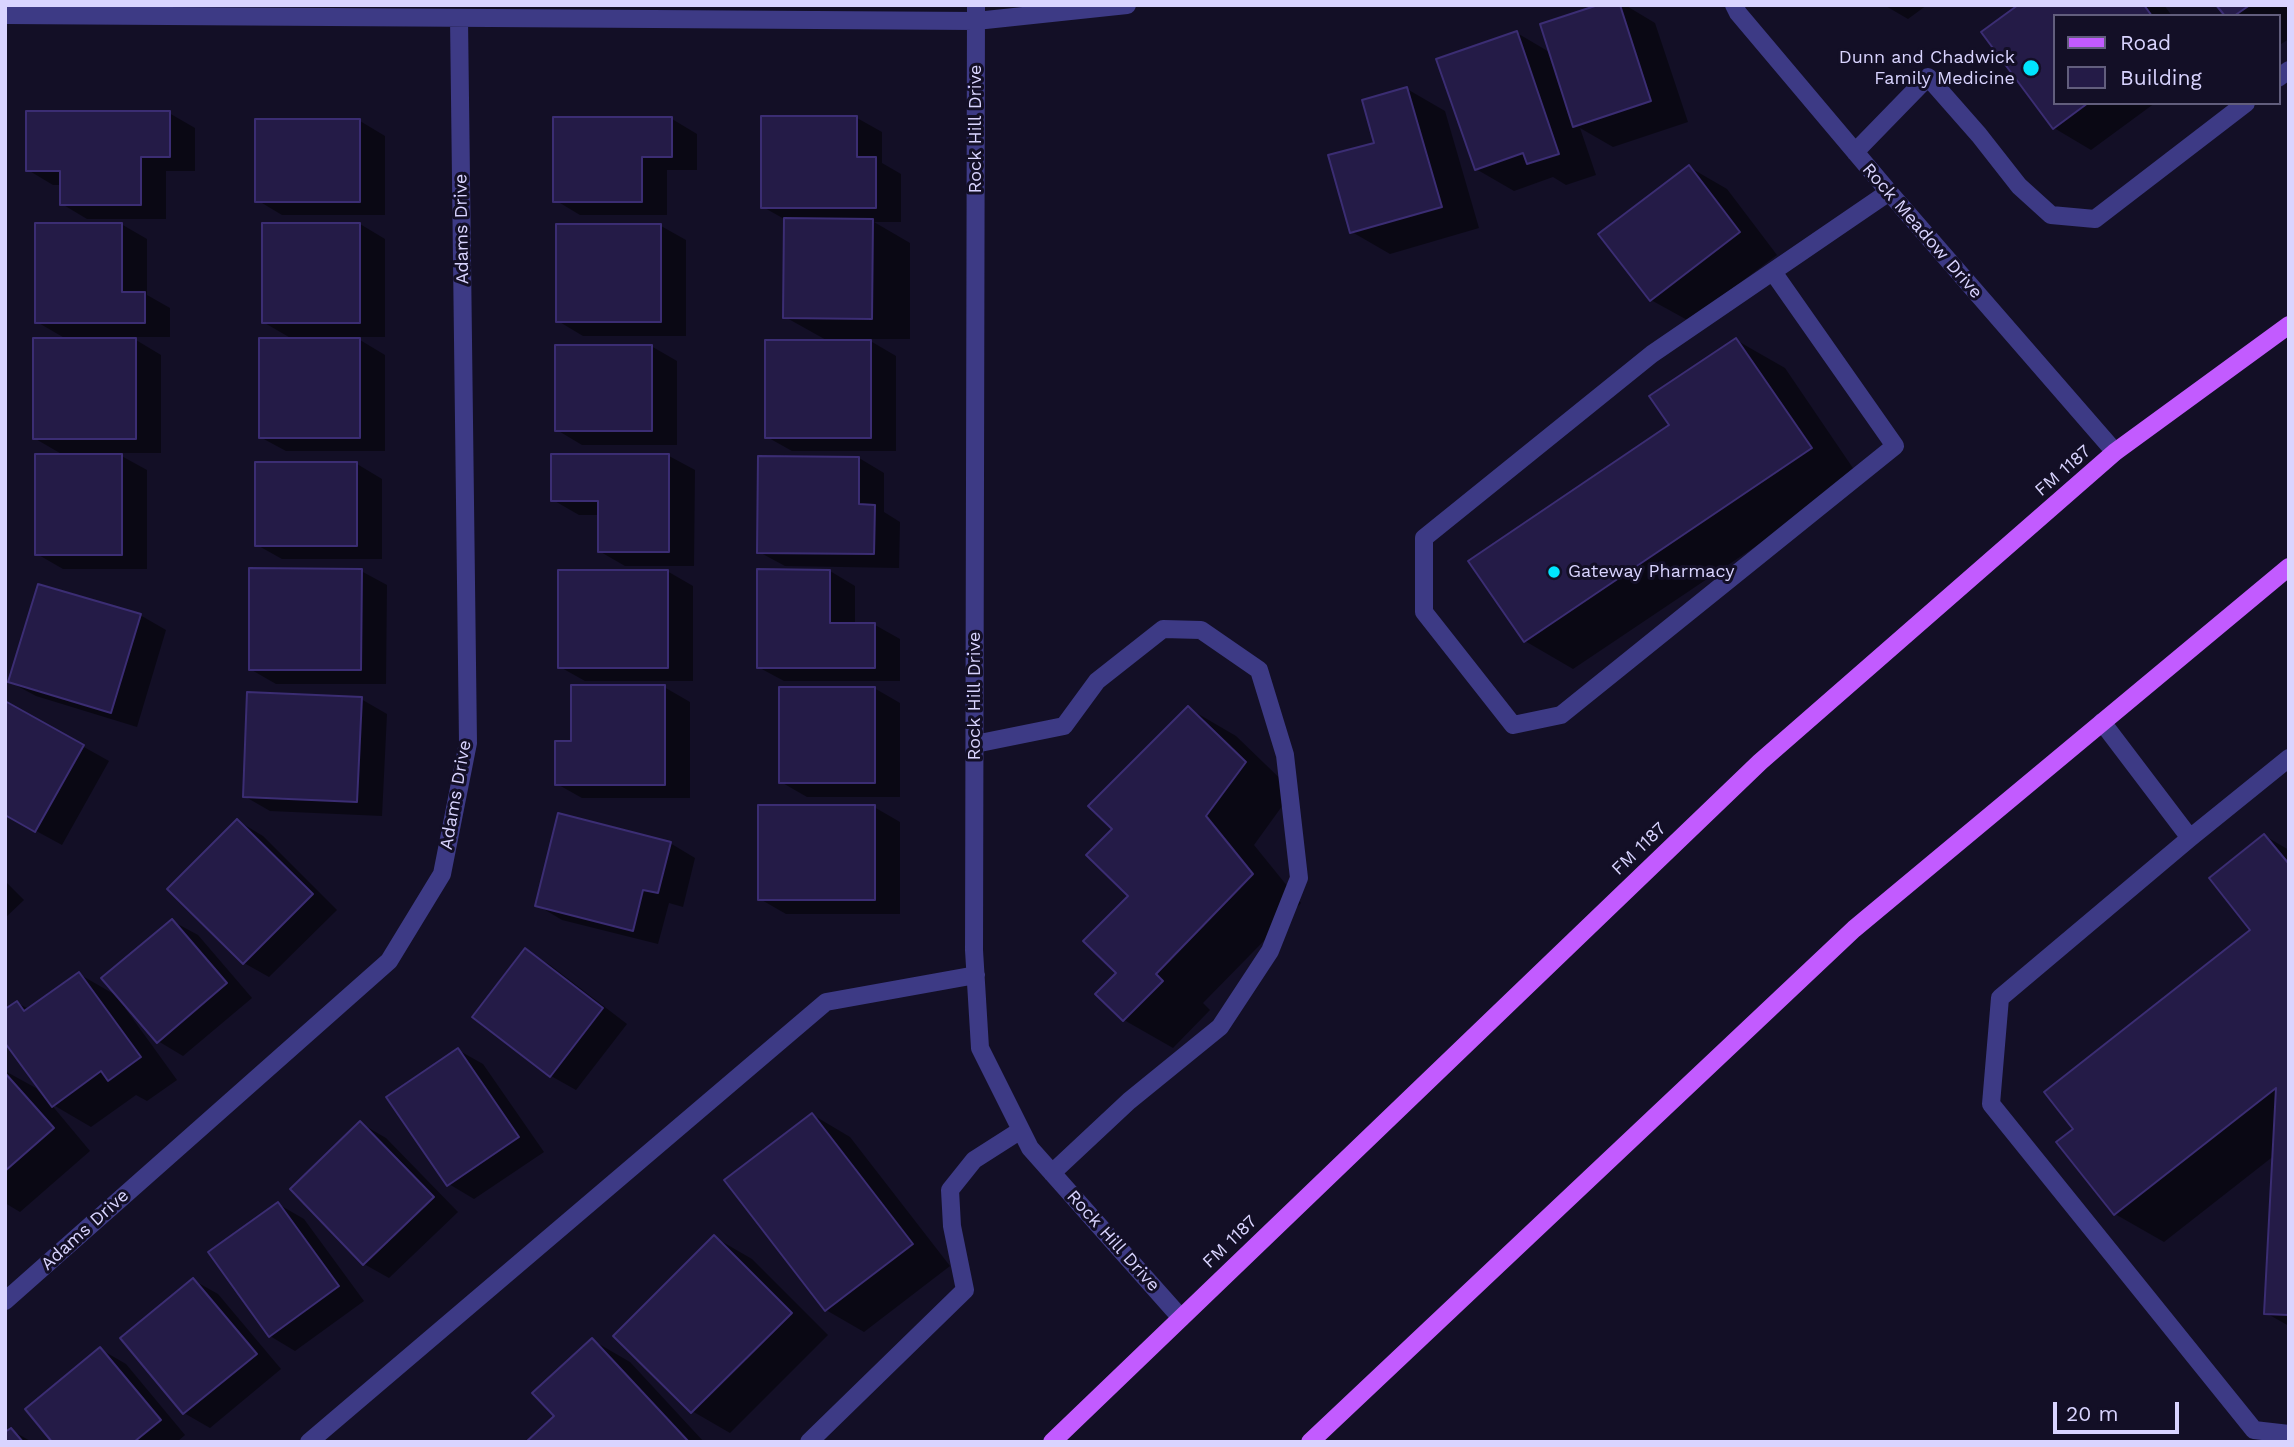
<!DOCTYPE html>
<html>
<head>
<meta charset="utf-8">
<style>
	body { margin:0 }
	#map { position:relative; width:2294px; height:1447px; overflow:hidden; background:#130f26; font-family:"Work Sans",sans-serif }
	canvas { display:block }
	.frame { position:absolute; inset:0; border:7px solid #d9d4ff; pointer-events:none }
	.legend { position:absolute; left:2053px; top:14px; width:228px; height:91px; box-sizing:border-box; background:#130f26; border:2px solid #625e7d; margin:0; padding:9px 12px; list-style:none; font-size:21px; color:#d9d4ff }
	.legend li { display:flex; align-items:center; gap:14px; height:35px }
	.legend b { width:35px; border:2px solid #625e7d }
	.scale { position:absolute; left:2053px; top:1402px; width:126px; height:32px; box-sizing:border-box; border:4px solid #d9d4ff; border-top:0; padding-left:9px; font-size:21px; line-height:24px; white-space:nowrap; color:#d9d4ff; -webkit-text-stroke:5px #130f26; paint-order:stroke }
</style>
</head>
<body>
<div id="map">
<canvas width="2294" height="1447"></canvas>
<div class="frame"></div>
<ul class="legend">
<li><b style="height:9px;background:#c25bff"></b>Road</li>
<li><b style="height:19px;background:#241b47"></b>Building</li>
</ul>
<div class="scale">20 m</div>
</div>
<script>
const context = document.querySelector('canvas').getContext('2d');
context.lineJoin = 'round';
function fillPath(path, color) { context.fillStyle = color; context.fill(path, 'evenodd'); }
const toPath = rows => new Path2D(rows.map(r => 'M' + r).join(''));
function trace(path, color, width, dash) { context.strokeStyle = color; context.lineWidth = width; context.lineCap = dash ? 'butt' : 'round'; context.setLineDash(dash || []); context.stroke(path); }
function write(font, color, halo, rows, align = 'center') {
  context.font = font + ' "Work Sans",sans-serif'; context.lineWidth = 6; context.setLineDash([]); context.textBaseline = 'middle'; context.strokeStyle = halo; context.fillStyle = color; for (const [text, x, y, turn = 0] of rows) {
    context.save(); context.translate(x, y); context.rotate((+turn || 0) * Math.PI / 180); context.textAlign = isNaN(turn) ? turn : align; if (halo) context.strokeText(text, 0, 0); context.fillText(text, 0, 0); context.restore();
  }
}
const shadow = toPath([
	[1604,5,1625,5,1655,23,1688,122,1613,147,1580,128,1596,175,1566,185,1553,177,1514,191,1476,169,1517,33,1551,53],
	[1884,5,1927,5,1908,19],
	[2021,5,2164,5,2172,16,2054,16,2054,103,2155,103,2091,150,2054,128],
	[2218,5,2289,5,2289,39,2278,46,2278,16,2227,16],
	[1407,89,1445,111,1479,228,1390,254,1352,232,1376,144],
	[169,113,195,128,195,171,166,171,166,219,87,219,62,204,62,185,53,185,28,170],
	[857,118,882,132,882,163,901,174,901,222,874,222,910,243,910,339,867,339,896,356,896,451,792,451,767,437,828,341,785,317,786,220,763,207],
	[672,119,697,134,697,170,667,170,667,215,580,215,555,200],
	[360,121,385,136,385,215,282,215,257,200],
	[1689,167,1727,189,1777,255,1689,321,1651,300],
	[121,224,147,239,147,295,170,308,170,337,131,337,161,355,161,453,116,453,147,470,147,569,63,569,37,554,65,456,34,438,68,340,37,322],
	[360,224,385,239,385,337,355,337,385,355,385,451,286,451,260,437,294,340,263,322],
	[661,226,686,240,686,336,583,336,558,321],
	[1736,340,1785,368,1859,477,1573,669,1525,641,1671,426],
	[651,346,677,361,677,445,582,445,557,430],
	[669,456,695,470,694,566,625,566,599,551,599,515,579,515,553,500],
	[859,458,884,473,884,512,900,522,899,568,785,566,759,552],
	[357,464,382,479,382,559,282,559,257,545],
	[361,571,387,585,386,684,276,684,250,669],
	[667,571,693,586,693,681,585,681,560,667],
	[830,571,855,586,855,625,875,625,900,639,900,681,784,681,758,667],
	[140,615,166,630,137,727,36,696,10,682],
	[664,687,690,702,690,798,582,798,557,784,573,742],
	[874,688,900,703,900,797,807,797,781,782],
	[361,699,387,714,382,816,270,811,244,796],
	[5,703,109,761,62,845,5,814],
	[1188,708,1236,736,1293,791,1254,845,1301,903,1203,1003,1210,1010,1173,1048,1124,1020,1118,973,1130,896,1114,829],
	[874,807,900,822,900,914,786,914,760,899],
	[238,821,263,836,337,910,269,977,244,963],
	[2265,836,2289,850,2289,1326,2266,1313,2275,1155,2164,1242,2115,1214,2076,1129,2252,930],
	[670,843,695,858,683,907,669,903,658,944,562,920,537,905],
	[5,881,24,900,5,918],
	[172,921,198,935,252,998,183,1056,158,1041,127,1006,125,1008,177,1080,147,1101,136,1095,91,1127,50,1103,90,1151,20,1212,5,1203,5,1071,36,1088,45,1099,48,1097,17,1003,29,1009,79,974,119,997],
	[525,950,550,965,627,1024,576,1090,551,1076,474,1016],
	[458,1050,483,1064,544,1152,474,1199,449,1184],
	[813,1115,850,1137,950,1266,864,1332,826,1310],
	[360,1123,386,1138,458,1212,389,1278,364,1264],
	[278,1204,304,1219,364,1301,295,1351,270,1336],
	[714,1237,752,1259,828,1335,730,1433,692,1411],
	[193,1280,218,1294,281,1369,210,1428,184,1413,122,1338],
	[592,1340,630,1362,704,1442,529,1442,556,1416],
	[100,1349,126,1364,185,1435,177,1442,54,1442],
	[11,1430,32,1442,5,1442]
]);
const building = toPath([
	[1598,5,1620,5,1651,101,1573,127,1540,24,1598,5],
	[2018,5,2144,5,2152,16,2054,16,2054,103,2088,103,2053,129,1981,32,2018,5],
	[2216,5,2250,5,2234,16,2225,16,2216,5],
	[1517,31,1559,154,1527,164,1523,153,1475,170,1436,59,1517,31],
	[1407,87,1442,207,1350,233,1328,155,1374,143,1362,100,1407,87],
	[26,111,170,111,170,157,141,157,141,205,60,205,60,171,26,171,26,111],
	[761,116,857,116,857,157,876,157,876,208,761,208,761,116],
	[553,117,672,117,672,157,642,157,642,202,553,202,553,117],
	[255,119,360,119,360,202,255,202,255,119],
	[1689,165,1740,232,1650,301,1598,234,1689,165],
	[784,218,873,219,872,319,783,318,784,218],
	[35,223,122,223,122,292,145,292,145,323,35,323,35,223],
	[262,223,360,223,360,323,262,323,262,223],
	[556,224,661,224,661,322,556,322,556,224],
	[33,338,136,338,136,439,33,439,33,338],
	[259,338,360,338,360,438,259,438,259,338],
	[1736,338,1812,448,1524,642,1468,561,1669,425,1649,396,1736,338],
	[765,340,871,340,871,438,765,438,765,340],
	[555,345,652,345,652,431,555,431,555,345],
	[35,454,122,454,122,555,35,555,35,454],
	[551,454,669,454,669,552,598,552,598,501,551,501,551,454],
	[758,456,859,457,859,504,875,505,874,554,757,553,758,456],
	[255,462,357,462,357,546,255,546,255,462],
	[249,568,362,569,361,670,249,670,249,568],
	[757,569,830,570,830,623,875,623,875,668,757,668,757,569],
	[558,570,668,570,668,668,558,668,558,570],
	[38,584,141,614,111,713,8,682,38,584],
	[571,685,665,685,665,785,555,785,555,741,571,741,571,685],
	[779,687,875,687,875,783,779,783,779,687],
	[247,692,362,697,357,802,243,797,247,692],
	[5,701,84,745,35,832,5,815,5,701],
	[1188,706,1246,762,1206,816,1253,874,1156,974,1163,981,1123,1021,1095,994,1116,973,1083,941,1128,896,1086,855,1112,829,1088,806,1188,706],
	[758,805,875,805,875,900,758,900,758,805],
	[558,813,671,842,658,893,643,890,633,931,535,906,558,813],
	[237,819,313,894,243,964,167,889,237,819],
	[2264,834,2289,864,2289,1315,2264,1314,2276,1088,2114,1215,2056,1142,2073,1129,2044,1092,2250,930,2209,878,2264,834],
	[172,919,227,983,157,1043,101,978,172,919],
	[525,948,603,1008,550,1077,472,1017,525,948],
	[79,972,141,1057,108,1081,101,1071,52,1107,5,1043,5,1009,17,1001,24,1011,79,972],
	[458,1048,519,1137,447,1186,386,1097,458,1048],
	[5,1073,54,1128,5,1171,5,1073],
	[812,1113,913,1244,825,1311,724,1180,812,1113],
	[360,1121,434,1197,363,1265,290,1189,360,1121],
	[278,1202,339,1286,269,1337,208,1252,278,1202],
	[714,1235,792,1313,691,1413,613,1336,714,1235],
	[193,1278,257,1354,183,1414,120,1338,193,1278],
	[592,1338,688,1441,687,1442,526,1442,554,1416,532,1393,592,1338],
	[100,1347,161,1420,134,1442,52,1442,25,1409,100,1347],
	[11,1428,23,1442,5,1442,5,1432,11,1428]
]);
const minor = toPath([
	[976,5,974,950,980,1048,1030,1148,1181,1318],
	[1734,5,1738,13,1889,192,2115,452],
	[5,15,976,21,1127,5],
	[2278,78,2289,70],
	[1855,152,1928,77,1979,135,2019,186,2051,215,2095,219,2246,103],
	[1773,272,1895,446,1561,715,1513,725,1424,612,1424,538,1652,354,1889,192],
	[2102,722,2190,838],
	[975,744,1064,726,1097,681,1163,629,1201,630,1259,670,1285,755,1299,878,1270,951,1220,1027,1129,1101,1052,1173],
	[2289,758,2190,838,2000,998,1991,1104,2254,1430,2289,1434],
	[5,1301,389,961,442,874,468,743,459,18],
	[309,1442,826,1002,976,975],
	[809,1442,965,1290,952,1226,950,1190,974,1160,1021,1130]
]);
const major = toPath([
	[1052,1442,1760,762,2115,452,2289,325],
	[1310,1442,1854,929,2289,567]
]);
const markers = [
	[2031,68,9,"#00e5ff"],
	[1554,572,7,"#00e5ff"]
];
const poiNames = [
	["Dunn and Chadwick",2015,58],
	["Family Medicine",2015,79],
	["Gateway Pharmacy",1568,572,"left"]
];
const streetNames = [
	["Rock Hill Drive",976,129,-90],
	["Adams Drive",462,229,-91],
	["Rock Meadow Drive",1922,231,49],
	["FM 1187",2063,471,-41],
	["Rock Hill Drive",975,696,-90],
	["Adams Drive",456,795,-80],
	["FM 1187",1639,849,-44],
	["Adams Drive",85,1230,-42],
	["Rock Hill Drive",1113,1241,48],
	["FM 1187",1230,1242,-44]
];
fillPath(shadow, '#0007');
fillPath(building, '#241b47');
trace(building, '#3b2d73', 2);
trace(minor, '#3d3a85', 18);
trace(major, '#c25bff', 18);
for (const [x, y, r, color] of markers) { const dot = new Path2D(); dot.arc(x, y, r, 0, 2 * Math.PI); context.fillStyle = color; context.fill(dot); trace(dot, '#130f26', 2.5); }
write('18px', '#d9d4ff', '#130f26', poiNames, 'right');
write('18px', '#d9d4ff', '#130f26', streetNames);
</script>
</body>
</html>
